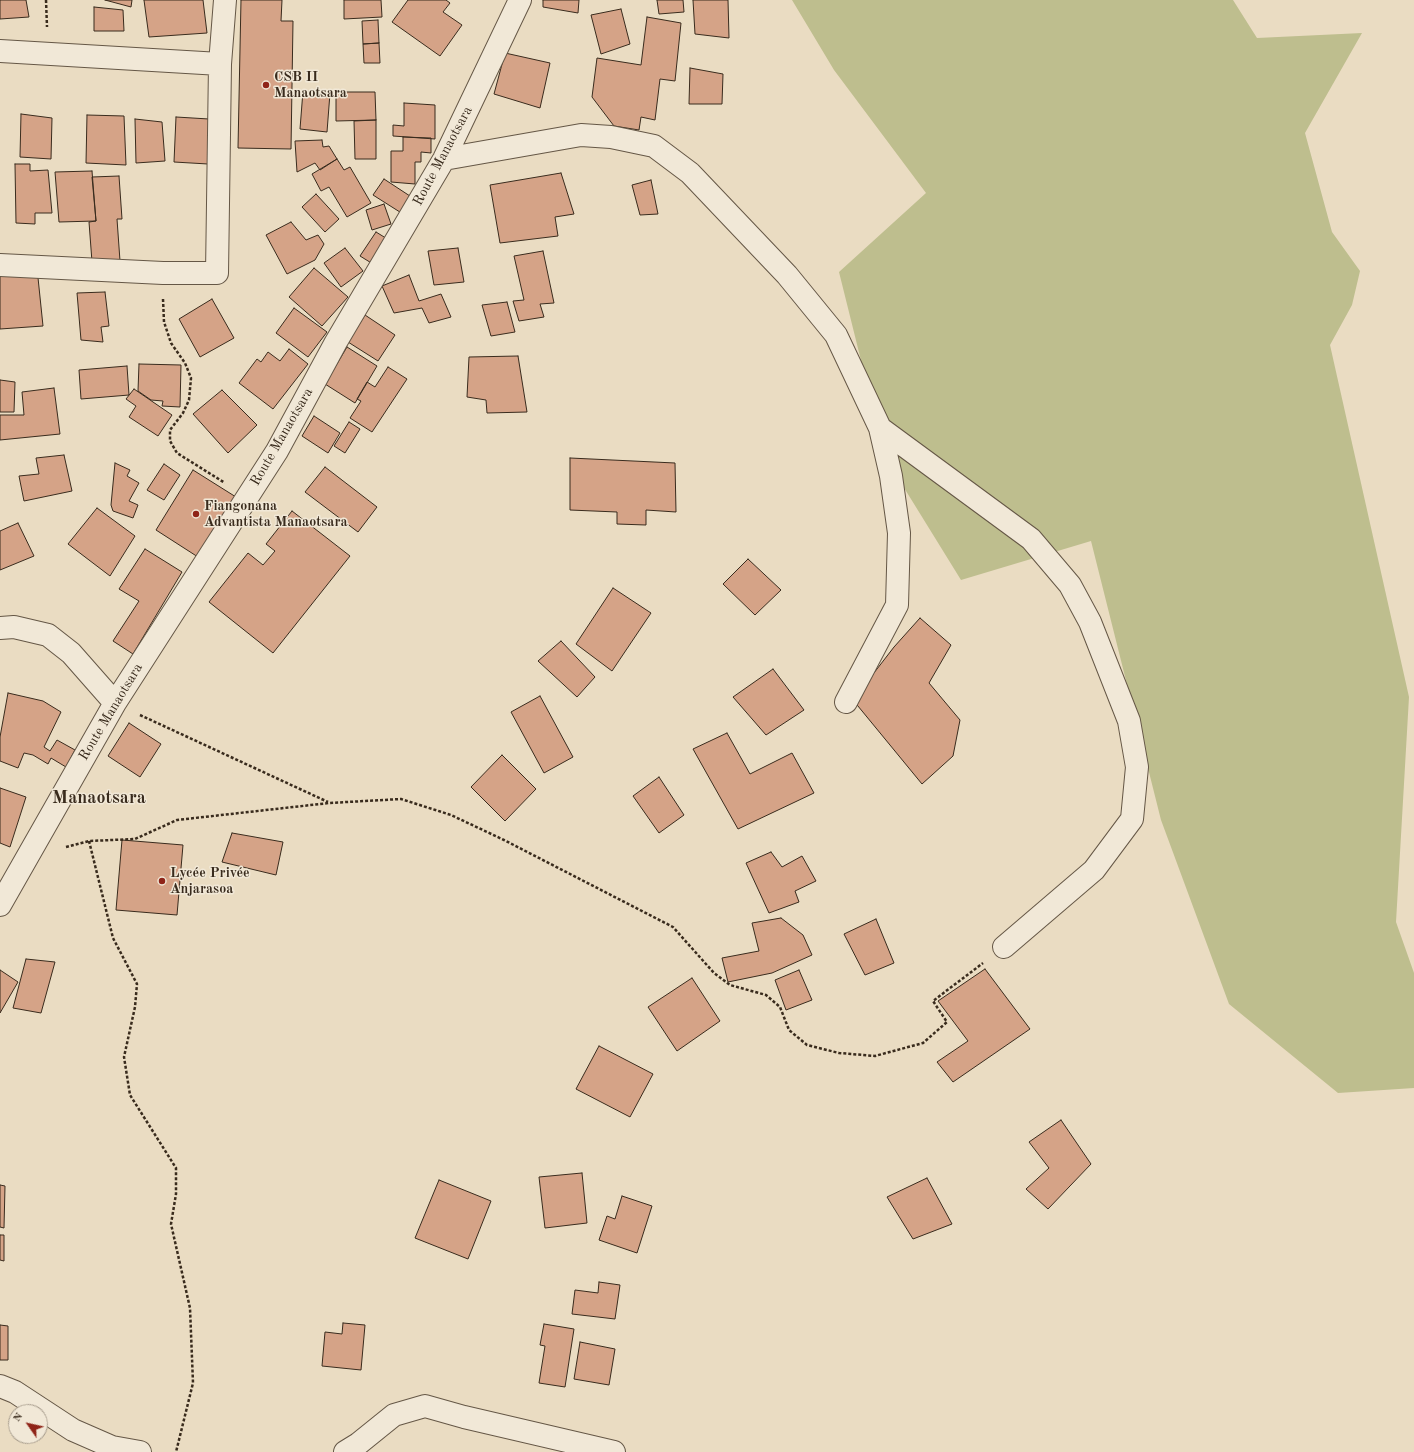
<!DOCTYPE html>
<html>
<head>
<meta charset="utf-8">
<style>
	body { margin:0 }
	#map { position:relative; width:1414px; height:1452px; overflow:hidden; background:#eadcc2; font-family:"Old Standard TT",serif }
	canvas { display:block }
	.north { position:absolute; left:8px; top:1404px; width:40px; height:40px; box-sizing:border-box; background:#f1e8d7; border:1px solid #a79c8d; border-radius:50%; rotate:304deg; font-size:11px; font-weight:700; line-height:16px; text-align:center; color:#392b1d }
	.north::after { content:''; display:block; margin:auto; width:14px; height:18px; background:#8f2418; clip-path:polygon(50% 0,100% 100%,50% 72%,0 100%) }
</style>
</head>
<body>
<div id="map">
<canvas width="1414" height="1452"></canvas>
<div class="north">N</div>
</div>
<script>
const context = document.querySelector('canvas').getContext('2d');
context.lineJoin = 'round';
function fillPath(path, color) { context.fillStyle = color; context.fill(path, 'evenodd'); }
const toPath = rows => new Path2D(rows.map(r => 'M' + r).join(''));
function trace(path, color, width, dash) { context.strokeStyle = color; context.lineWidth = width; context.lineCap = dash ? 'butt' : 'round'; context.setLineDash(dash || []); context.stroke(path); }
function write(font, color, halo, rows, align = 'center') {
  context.font = font + ' "Old Standard TT",serif'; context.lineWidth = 3; context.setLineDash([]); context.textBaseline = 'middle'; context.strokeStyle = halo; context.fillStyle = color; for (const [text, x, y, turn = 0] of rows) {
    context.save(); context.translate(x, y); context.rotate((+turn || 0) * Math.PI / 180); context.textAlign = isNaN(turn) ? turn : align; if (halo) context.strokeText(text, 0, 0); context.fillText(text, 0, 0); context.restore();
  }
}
const green = toPath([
	[792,0,1233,0,1257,38,1362,33,1305,133,1332,232,1360,271,1352,305,1330,345,1409,697,1396,922,1414,973,1414,1088,1338,1093,1229,1004,1161,820,1091,541,961,580,885,457,839,272,926,193,834,70]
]);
const building = toPath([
	[0,0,26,0,29,17,0,19,0,0],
	[105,0,132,0,131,7,105,0],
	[144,0,203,0,207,33,149,37,144,0],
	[241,0,282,0,281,21,293,21,291,149,238,148,241,0],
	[344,0,381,0,382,17,344,19,344,0],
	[408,0,446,0,450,3,443,12,462,25,440,56,392,22,408,0],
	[543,0,579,0,578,13,543,7,543,0],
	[657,0,683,0,684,12,659,14,657,0],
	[693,0,728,0,729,38,695,34,693,0],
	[94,7,123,10,124,31,94,31,94,7],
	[621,9,630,44,601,54,591,15,621,9],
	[647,17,681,23,675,81,660,79,655,120,641,117,639,130,614,126,592,97,597,58,641,65,647,17],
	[378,20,379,43,363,44,362,21,378,20],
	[379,43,380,63,364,63,363,44,379,43],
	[505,53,550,63,540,108,494,94,505,53],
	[690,68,723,74,722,104,689,104,690,68],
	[303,91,330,93,327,132,300,129,303,91],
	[336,92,375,92,376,120,336,121,336,92],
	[404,103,435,105,435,139,393,136,393,125,404,126,404,103],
	[21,114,52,118,51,159,20,157,21,114],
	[87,115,124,116,126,165,86,163,87,115],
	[176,117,209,119,208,164,174,162,176,117],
	[135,119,162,122,165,161,136,163,135,119],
	[376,120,376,159,355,159,354,121,376,120],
	[403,137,431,138,431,153,421,152,421,162,415,162,415,184,391,182,391,151,403,151,403,137],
	[322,140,323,147,329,146,337,159,320,170,315,163,297,172,295,141,322,140],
	[337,159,344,170,350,167,371,203,347,217,329,187,321,191,312,174,337,159],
	[15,164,30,164,30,171,48,170,52,213,35,213,35,224,16,223,15,164],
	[92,171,96,221,59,222,55,172,92,171],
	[561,173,574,214,555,217,558,236,500,243,490,185,561,173],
	[119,176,122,219,117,219,120,261,92,262,89,222,96,221,92,177,119,176],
	[384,179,413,198,403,214,373,195,384,179],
	[651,180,658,214,640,215,632,185,651,180],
	[316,194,339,219,325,232,302,207,316,194],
	[384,204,391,224,372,230,366,210,384,204],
	[291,222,306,240,318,235,324,244,315,260,287,274,266,235,291,222],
	[376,232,389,240,373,264,360,256,376,232],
	[345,248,363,271,341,287,324,263,345,248],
	[458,248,464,282,434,285,428,251,458,248],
	[543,251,554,303,540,304,544,317,519,321,513,301,524,300,514,256,543,251],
	[37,268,43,326,0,329,0,270,37,268],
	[314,268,348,297,322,326,289,297,314,268],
	[409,275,419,301,441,294,451,317,429,323,422,308,394,313,382,286,409,275],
	[105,292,109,326,101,327,103,342,81,340,77,293,105,292],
	[212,299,234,338,200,357,179,319,212,299],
	[507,302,515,332,491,336,482,305,507,302],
	[294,308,327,332,308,357,276,333,294,308],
	[365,315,395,335,378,361,348,342,365,315],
	[347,347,377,366,355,403,325,384,347,347],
	[289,349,308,364,273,409,239,383,257,359,261,362,268,352,280,361,289,349],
	[518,356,527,412,487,413,486,400,467,397,469,357,518,356],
	[139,364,181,365,180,407,162,406,163,401,151,400,138,391,139,364],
	[127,366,129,395,81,399,79,370,127,366],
	[388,367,407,379,372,432,350,418,361,401,357,399,367,382,375,387,388,367],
	[0,380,15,382,14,412,0,412,0,380],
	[54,388,60,434,0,440,0,415,24,415,22,392,54,388],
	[134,389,172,415,158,436,129,417,136,406,126,399,134,389],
	[222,390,257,425,228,453,193,414,222,390],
	[314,416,340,433,328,453,302,436,314,416],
	[349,422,360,429,345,453,334,446,349,422],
	[64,455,72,491,24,501,19,476,39,474,36,458,64,455],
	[570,458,675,463,676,512,646,510,646,525,617,524,617,512,570,510,570,458],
	[115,463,130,470,127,476,139,483,129,501,138,505,133,518,113,511,111,505,115,463],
	[164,464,180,475,164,500,147,490,164,464],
	[325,467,377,507,358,532,305,492,325,467],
	[193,470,236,497,198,557,156,530,193,470],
	[97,508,135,536,110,576,68,544,97,508],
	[292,511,350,556,273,653,209,602,248,553,263,565,275,551,266,544,292,511],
	[18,523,34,556,0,570,0,531,18,523],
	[145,549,182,572,133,654,113,641,139,601,119,589,145,549],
	[748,559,781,590,755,615,723,584,748,559],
	[613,588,651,613,612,671,576,644,613,588],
	[920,618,951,645,929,683,960,720,953,756,922,784,853,700,894,647,920,618],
	[561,641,595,677,577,697,538,661,561,641],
	[773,669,804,710,766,735,733,697,773,669],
	[8,693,43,701,61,712,44,747,50,751,57,740,75,750,66,767,51,758,48,764,33,755,24,753,18,768,0,761,0,737,8,693],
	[540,696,573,757,544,773,511,712,540,696],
	[129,723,161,744,140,777,108,756,129,723],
	[727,733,750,774,792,753,814,793,738,829,693,749,727,733],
	[502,755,536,789,505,821,471,787,502,755],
	[659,777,684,815,659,833,633,796,659,777],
	[0,788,26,797,10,847,0,843,0,788],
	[232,833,283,842,276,875,222,862,232,833],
	[122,840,183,845,177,915,116,910,122,840],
	[771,852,782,867,802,856,816,881,795,891,799,902,769,913,746,863,771,852],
	[781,918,803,935,812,955,772,973,728,982,722,958,759,951,752,923,781,918],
	[876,919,894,963,865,975,844,934,876,919],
	[26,959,55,962,41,1013,13,1008,26,959],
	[985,969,1030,1029,953,1082,937,1062,968,1041,938,1001,985,969],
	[0,970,18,982,0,1013,0,970],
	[799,970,812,1000,786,1010,775,980,799,970],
	[692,978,720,1021,677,1051,648,1007,692,978],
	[599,1046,653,1074,630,1117,576,1089,599,1046],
	[1061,1120,1091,1164,1048,1209,1026,1189,1049,1168,1029,1142,1061,1120],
	[582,1173,587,1223,545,1228,539,1177,582,1173],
	[927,1178,952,1224,913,1239,887,1197,927,1178],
	[439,1180,491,1201,468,1259,415,1238,439,1180],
	[0,1185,5,1186,4,1228,0,1227,0,1185],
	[622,1196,652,1206,637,1253,599,1240,607,1216,615,1219,622,1196],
	[0,1235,4,1235,4,1261,0,1260,0,1235],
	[599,1282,620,1285,615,1319,572,1314,575,1290,598,1293,599,1282],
	[343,1323,365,1325,361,1370,322,1366,325,1332,342,1334,343,1323],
	[544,1324,574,1329,565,1387,539,1383,545,1346,540,1345,544,1324],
	[0,1325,8,1326,8,1360,0,1360,0,1325],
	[580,1342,615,1349,609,1385,574,1379,580,1342]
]);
const path = toPath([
	[46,0,47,27],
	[163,299,164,322,171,343,185,363,191,378,189,400,183,413,170,430,170,441,177,453,225,483],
	[140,715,328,802],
	[89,841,113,938,137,984,135,1007,124,1057,130,1095,176,1168,176,1194,171,1224,190,1308,193,1383,176,1452],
	[66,847,89,841,135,839,177,820,329,803,401,799,451,815,504,840,673,927,714,973,730,985,766,995,780,1007,789,1030,807,1045,839,1053,875,1056,923,1043,947,1022,933,1001,983,963]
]);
const minor = toPath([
	[0,51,220,64],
	[444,159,581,135,611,137,654,146,690,173,787,275,836,335,880,428,891,476,899,533,897,605,846,702],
	[0,265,163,273,217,273,220,64,225,0],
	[880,428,1031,539,1070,585,1090,622,1129,721,1137,767,1132,819,1094,870,1004,947],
	[0,628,14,627,48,635,71,653,115,703],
	[0,905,115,703,277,451,336,342,444,159,520,0],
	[0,1386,15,1392,73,1430,112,1447,140,1452],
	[345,1452,358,1444,394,1415,425,1406,464,1417,614,1452]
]);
const markers = [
	[266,85,4,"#8f2418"],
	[196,514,4,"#8f2418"],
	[162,881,4,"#8f2418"]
];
const poiNames = [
	["CSB II",274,77],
	["Manaotsara",274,93],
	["Fiangonana",204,506],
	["Advantista Manaotsara",204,522],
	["Lycée Privée",170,873],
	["Anjarasoa",170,889]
];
const streetNames = [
	["Route Manaotsara",443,156,-62],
	["Route Manaotsara",282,437,-60],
	["Route Manaotsara",111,712,-59]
];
const districtNames = [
	["Manaotsara",99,798]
];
fillPath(green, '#bebe8e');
fillPath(building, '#d5a387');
trace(building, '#392b1d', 1);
trace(minor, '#655746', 24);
trace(path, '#392b1d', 2.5, [3, 2]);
trace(minor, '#f1e8d7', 22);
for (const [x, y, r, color] of markers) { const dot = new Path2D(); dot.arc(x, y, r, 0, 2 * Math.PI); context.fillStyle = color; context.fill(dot); trace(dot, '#f1e8d7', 1.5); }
write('bold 14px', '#392b1d', '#f1e8d7', poiNames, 'left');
write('14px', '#392b1d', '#f1e8d7', streetNames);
write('bold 18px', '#392b1d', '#f1e8d7', districtNames);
</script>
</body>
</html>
